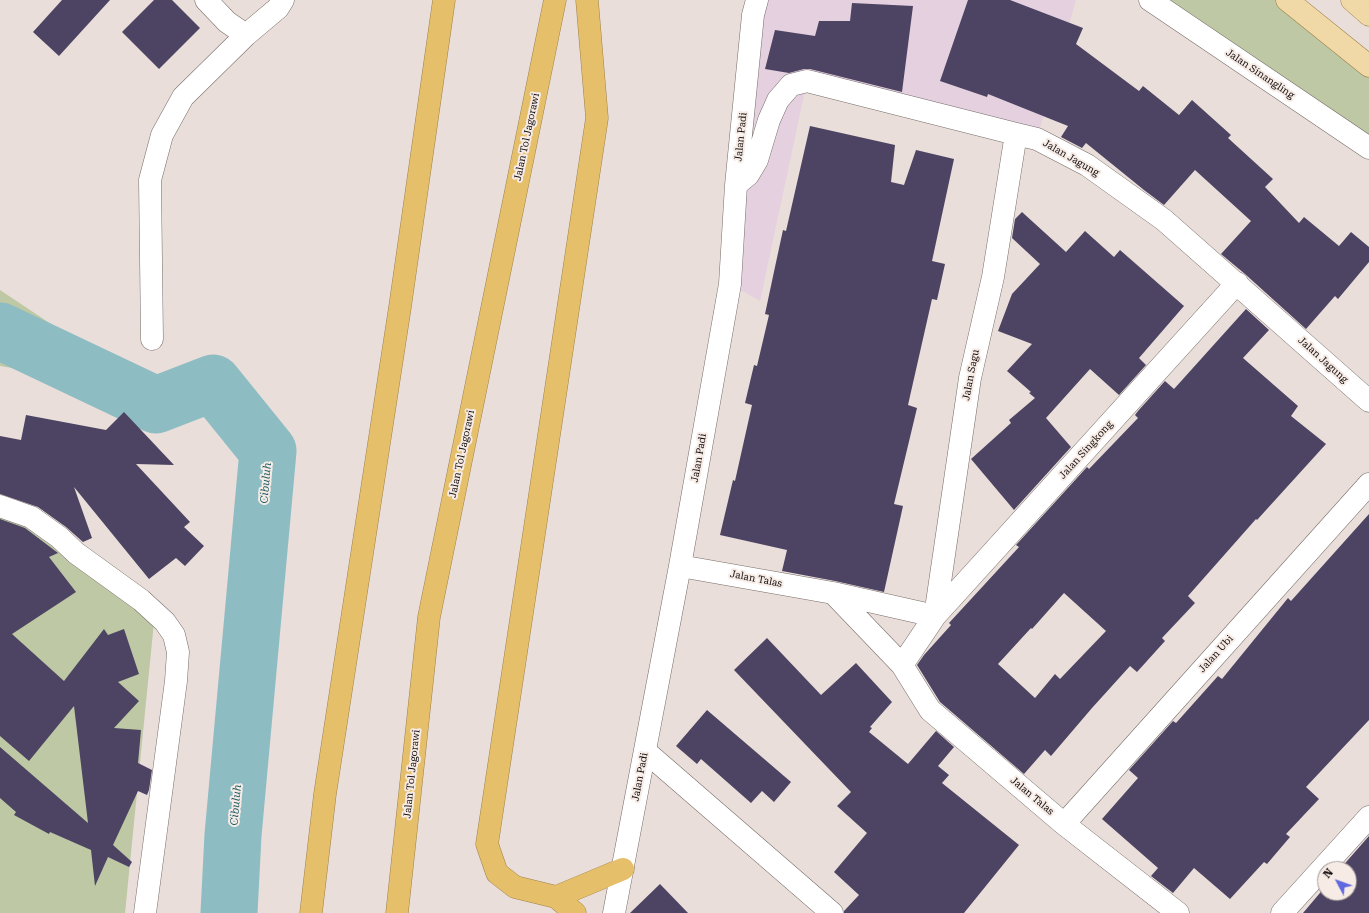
<!DOCTYPE html>
<html>
<head>
<meta charset="utf-8">
<style>
	body { margin:0 }
	#map { position:relative; width:1369px; height:913px; overflow:hidden; background:#e9ded9; font-family:"Roboto Serif",serif }
	canvas { display:block }
	.north { position:absolute; left:1317px; top:861px; width:40px; height:40px; box-sizing:border-box; background:#f7ebe6; border:1px solid #9b938f; border-radius:50%; rotate:311deg; font-size:11px; font-weight:700; line-height:16px; text-align:center; color:#120e0d }
	.north::after { content:''; display:block; margin:auto; width:14px; height:18px; background:#5f68e0; clip-path:polygon(50% 0,100% 100%,50% 72%,0 100%) }
</style>
</head>
<body>
<div id="map">
<canvas width="1369" height="913"></canvas>
<div class="north">N</div>
</div>
<script>
const context = document.querySelector('canvas').getContext('2d');
context.lineJoin = 'round';
function fillPath(path, color) { context.fillStyle = color; context.fill(path, 'evenodd'); }
const toPath = rows => new Path2D(rows.map(r => 'M' + r).join(''));
function trace(path, color, width, dash) { context.strokeStyle = color; context.lineWidth = width; context.lineCap = dash ? 'butt' : 'round'; context.setLineDash(dash || []); context.stroke(path); }
function write(font, color, halo, rows, align = 'center') {
  context.font = font + ' "Roboto Serif",serif'; context.lineWidth = 4; context.setLineDash([]); context.textBaseline = 'middle'; context.strokeStyle = halo; context.fillStyle = color; for (const [text, x, y, turn = 0] of rows) {
    context.save(); context.translate(x, y); context.rotate((+turn || 0) * Math.PI / 180); context.textAlign = isNaN(turn) ? turn : align; if (halo) context.strokeText(text, 0, 0); context.fillText(text, 0, 0); context.restore();
  }
}
const commercial = toPath([
	[757,0,1076,0,1037,139,806,86,760,301,730,284]
]);
const green = toPath([
	[1150,0,1284,0,1369,68,1369,148],
	[0,290,57,328,36,372,0,366],
	[0,517,38,523,155,612,125,913,0,913]
]);
const river = toPath([
	[0,331,156,405,213,383,268,451,233,835,229,913]
]);
const building = toPath([
	[62,0,110,0,59,56,33,32],
	[154,0,172,0,200,28,159,69,122,32],
	[968,0,1010,0,1083,28,1076,44,1139,91,1143,86,1179,115,1192,100,1231,135,1228,138,1273,179,1265,187,1299,223,1304,217,1339,246,1351,232,1369,247,1369,262,1338,299,1335,296,1306,329,1245,274,1221,254,1251,221,1195,170,1164,205,1144,190,1086,143,1082,148,1061,137,1068,126,988,94,987,97,940,81],
	[852,3,913,6,902,92,810,69,804,69,789,73,765,69,775,30,815,36,819,21,850,21],
	[810,126,895,145,891,182,904,185,916,150,954,159,932,261,945,264,937,300,932,299,908,405,917,408,894,504,903,506,884,592,835,581,782,571,787,550,720,535,733,480,735,481,752,405,745,403,754,365,757,366,769,315,765,314,775,267,783,230,786,231],
	[1022,212,1066,252,1085,231,1114,257,1120,250,1184,306,1139,358,1146,365,1119,395,1090,369,1046,418,1071,447,1014,510,971,459,1011,423,1009,420,1035,398,1029,393,1031,392,1007,371,1032,344,998,331,1012,294,1040,264,1012,238,1015,219],
	[1246,309,1269,330,1243,358,1298,406,1291,416,1326,444,1257,520,1256,519,1188,596,1195,603,1162,638,1165,641,1137,672,1130,666,1092,708,1051,756,1045,750,1024,774,940,702,917,665,924,655,951,625,949,623,1019,547,1016,545,1087,467,1089,469,1138,418,1135,415,1138,411,1165,381,1174,389],
	[1064,593,1106,631,1060,679,1055,674,1035,698,998,664,1031,628,1032,629],
	[124,412,174,465,136,464,190,522,184,527,204,546,185,566,176,558,149,579,74,487,92,538,83,542,66,527,38,507,0,494,0,436,21,440,26,415,106,430],
	[1369,514,1369,720,1306,787,1319,799,1286,834,1290,837,1267,864,1264,862,1230,899,1194,868,1173,893,1151,876,1158,868,1102,819,1138,778,1129,770,1173,721,1176,723,1218,676,1222,679,1288,598,1291,601],
	[0,519,25,528,58,553,49,557,76,592,12,634,64,681,104,629,108,635,124,629,139,674,118,682,139,701,114,728,141,730,138,763,152,770,149,790,147,795,138,791,113,845,132,862,129,867,108,857,95,886,91,850,50,832,49,834,14,815,16,812,0,798,0,747,88,823,74,706,29,761,0,736],
	[767,638,821,695,856,663,892,702,870,727,872,728,869,732,908,764,936,731,954,747,938,766,949,775,942,783,1019,845,964,913,844,913,844,911,859,895,834,872,867,833,837,806,851,792,734,670],
	[707,710,791,782,774,802,762,791,751,803,701,759,697,764,676,746],
	[1369,836,1369,913,1303,913,1325,887,1325,893,1349,893,1349,869,1340,869],
	[660,884,688,913,630,913]
]);
const minor = toPath([
	[206,0,227,22,246,35,278,8,283,0],
	[1150,0,1369,148],
	[736,185,748,175,757,160,769,120,778,100,791,85,807,81,1016,134,1037,139,1087,165,1164,220,1369,401],
	[152,339,150,180,162,135,183,97,246,35],
	[0,506,31,517,59,537,76,553,141,600,165,622,174,635,178,652,176,681,145,913],
	[680,566,833,593,935,616],
	[833,593,902,665],
	[935,616,970,378,993,277,1016,134],
	[645,751,832,913],
	[1064,824,1369,484],
	[614,913,680,566,730,284,736,185,753,15,757,0],
	[1178,913,1064,824,930,710,902,665,935,616,1237,283],
	[1282,913,1369,817]
]);
const major = toPath([
	[1287,0,1369,66],
	[1352,0,1369,15]
]);
const highway = toPath([
	[587,0,597,118,487,844,497,873,515,887,556,897,623,869],
	[556,897,575,913],
	[311,913,325,794,400,307,444,0],
	[397,913,429,617,555,0]
]);
const streetNames = [
	["Jalan Sinangling",1260,74,34],
	["Jalan Tol Jagorawi",527,137,-78],
	["Jalan Padi",741,137,-84],
	["Jalan Jagung",1071,158,30],
	["Jalan Jagung",1323,360,42],
	["Jalan Sagu",971,375,-79],
	["Jalan Singkong",1086,450,-48],
	["Jalan Tol Jagorawi",462,454,-78],
	["Jalan Padi",699,458,-80],
	["Jalan Talas",756,579,11],
	["Jalan Ubi",1216,654,-48],
	["Jalan Tol Jagorawi",412,774,-84],
	["Jalan Padi",640,777,-79],
	["Jalan Talas",1032,796,40]
];
const waterNames = [
	["Cibuluh",266,483,-85],
	["Cibuluh",236,805,-85]
];
fillPath(commercial, '#e5d0df');
fillPath(green, '#bec8a4');
trace(river, '#8dbcc3', 57);
fillPath(building, '#4c4462');
trace(minor, '#776d69', 23);
trace(major, '#9c814a', 23);
trace(highway, '#9c814a', 23);
trace(minor, '#fff', 22);
trace(major, '#f0d9a6', 22);
trace(highway, '#e6bf6b', 22);
write('10px', '#120e0d', '#f7ebe6', streetNames);
write('italic 11px', '#1c5c65', '#f7ebe6', waterNames);
</script>
</body>
</html>
